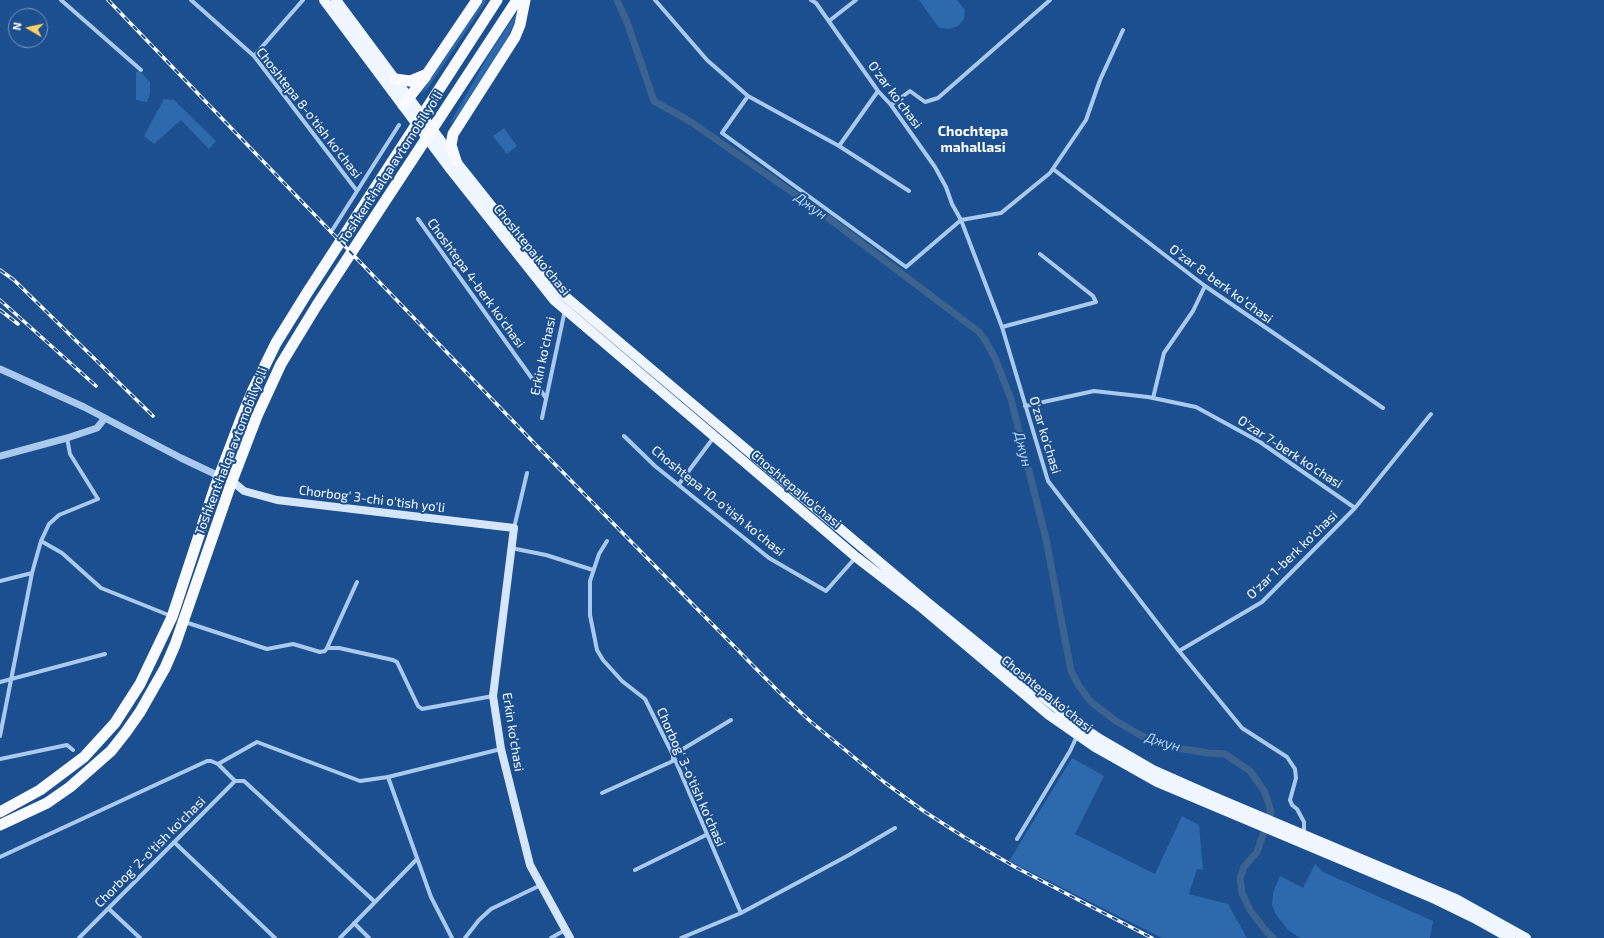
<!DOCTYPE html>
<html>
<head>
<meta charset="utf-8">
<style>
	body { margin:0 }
	#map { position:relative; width:1604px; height:938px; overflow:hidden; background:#1b4f8f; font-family:"Exo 2",sans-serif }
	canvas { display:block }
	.north { position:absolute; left:8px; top:8px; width:40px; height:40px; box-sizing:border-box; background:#1b4f8f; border:1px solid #7695bc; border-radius:50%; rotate:279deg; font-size:11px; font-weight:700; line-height:16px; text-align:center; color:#fff }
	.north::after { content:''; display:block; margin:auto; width:14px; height:18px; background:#ffd166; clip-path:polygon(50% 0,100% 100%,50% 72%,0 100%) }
</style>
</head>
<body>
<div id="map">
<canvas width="1604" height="938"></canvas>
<div class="north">N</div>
</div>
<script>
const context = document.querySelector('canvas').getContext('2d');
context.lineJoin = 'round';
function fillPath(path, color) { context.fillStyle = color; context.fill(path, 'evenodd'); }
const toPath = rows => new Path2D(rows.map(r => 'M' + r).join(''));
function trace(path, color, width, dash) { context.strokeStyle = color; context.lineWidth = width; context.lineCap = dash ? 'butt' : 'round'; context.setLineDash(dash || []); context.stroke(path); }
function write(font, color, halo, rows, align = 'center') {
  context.font = font + ' "Exo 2",sans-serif'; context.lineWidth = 4; context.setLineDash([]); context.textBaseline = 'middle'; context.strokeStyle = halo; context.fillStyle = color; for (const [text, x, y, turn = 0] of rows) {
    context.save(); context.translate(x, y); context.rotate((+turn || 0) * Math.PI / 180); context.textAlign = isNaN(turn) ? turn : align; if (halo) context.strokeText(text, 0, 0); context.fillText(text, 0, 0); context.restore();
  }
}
const green = toPath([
	[484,0,487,0,428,88,420,95],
	[919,0,957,0,965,10,964,19,958,26,950,29,939,28],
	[518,11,509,35,457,117,449,125,491,51],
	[140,71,150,82,150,94,147,102,136,100,136,72],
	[164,99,174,100,216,141,209,149,181,120,154,144,144,136],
	[504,128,517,146,507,154,493,136],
	[1072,758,1104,776,1075,834,1155,874,1182,816,1199,825,1203,870,1197,869,1189,894,1228,904,1247,938,1162,938,1009,861],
	[1315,864,1323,872,1433,921,1430,938,1301,938,1297,936,1288,930,1275,913,1272,905,1273,892,1280,876,1303,888]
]);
const canal = toPath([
	[617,0,627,22,654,101,691,122,819,211,979,332,985,340,995,358,1011,399,1046,539,1071,671,1079,686,1091,702,1116,721,1142,736,1171,747,1208,753,1225,754,1250,771,1265,792,1271,812,1257,852,1244,867,1240,878,1242,893,1250,910,1266,931,1273,938]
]);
const minor = toPath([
	[61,0,141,70],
	[191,0,254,56,357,191],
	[655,0,707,60,748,96,839,146,909,191],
	[811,0,816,3,878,91,891,105,935,167,946,187,952,204,961,220,1002,327,1048,481,1179,651,1242,728,1287,757,1295,769,1296,778,1290,800,1292,805,1297,809,1304,822,1304,835],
	[829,21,856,0],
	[254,56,303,0],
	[748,96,722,133,906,267,961,220,1001,213,1050,173,1086,120,1100,80,1123,30],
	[891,105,910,91,925,102,938,98,1050,0],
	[839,146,878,91],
	[1053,169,1205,286,1383,408],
	[418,219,546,398],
	[333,229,399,125],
	[1002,327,1096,302,1093,296,1040,254],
	[1153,398,1164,353,1193,311,1205,286],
	[1025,406,1094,391,1148,397,1196,407,1260,442,1355,508],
	[542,418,565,310],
	[624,436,655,466,769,558,826,591,856,557],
	[679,484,714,437],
	[514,528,527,473],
	[41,541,62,553,101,588,171,616],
	[607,541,599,554,590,581,590,615,597,650,603,660,622,681,645,699,673,755,741,913],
	[511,548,546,555,593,570],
	[0,581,32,573],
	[185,622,267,649,293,644,320,652,325,651,327,648,339,648,393,660,397,662,418,706,422,709,493,696],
	[327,648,357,582],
	[1179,651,1262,602,1355,508,1431,414],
	[0,682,105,654],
	[0,736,32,573,41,541,49,524,59,515,98,499,70,454,67,438],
	[0,759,67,745,73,750],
	[218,764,257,742,360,781,388,777,501,749],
	[388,777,431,897,452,938],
	[602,793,673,761,673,755,731,720],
	[1017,839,1070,751,1077,736],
	[174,842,275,938],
	[0,857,207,761,211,761,218,764,235,781,244,781,375,902],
	[635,870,706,835],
	[109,909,140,938],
	[354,923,369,938],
	[79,938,235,781],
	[340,938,417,859],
	[465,938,479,920,491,909,541,885],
	[551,938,565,930],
	[681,938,741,913,849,855,895,828]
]);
const tertiary = toPath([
	[0,369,84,407,181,458,219,476],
	[0,456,67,438,97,428,105,418]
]);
const secondary = toPath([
	[232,481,244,491,277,500,514,528,493,696,501,749,530,865,570,938]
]);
const primary = toPath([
	[324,0,451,170,554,300,856,557,921,607,1049,715,1095,747,1157,782,1435,899,1474,918,1510,938],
	[336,0,458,164,560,292,928,603,1068,717,1098,738,1153,770,1214,797,1456,899,1526,938]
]);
const trunk = toPath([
	[395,79,410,81,427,74,477,0],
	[403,105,426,76],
	[456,161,451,145,453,134,515,37,520,25,525,0],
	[0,812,40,790,84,757,115,723,140,684,172,617,214,490,242,416,252,392,276,343,307,293,497,0],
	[0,825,47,803,70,787,111,751,126,732,140,712,165,668,175,645,232,481,257,416,281,364,317,305,517,0]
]);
const rail = toPath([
	[108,0,537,446,779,692,810,721,884,782,925,812,964,837,1015,867,1152,938],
	[0,270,14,280,153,416],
	[0,300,96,386],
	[0,310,18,324]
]);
const streetNames = [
	["O'zar ko'chasi",895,95,53],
	["Choshtepa 8-o'tish ko'chasi",309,113,52],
	["Toshkent halqa avtomobil yo'li",391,167,-57],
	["Choshtepa ko'chasi",532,250,51],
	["Choshtepa 4-berk ko'chasi",476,283,54],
	["Oʻzar 8-berk koʻchasi",1221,284,36],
	["Erkin ko'chasi",543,356,-78],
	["O'zar ko'chasi",1045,435,73],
	["Toshkent halqa avtomobil yo'li",231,451,-69],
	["O'zar 7-berk ko'chasi",1290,452,33],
	["Choshtepa ko'chasi",796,489,40],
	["Chorbog' 3-chi o'tish yo'li",372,499,7],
	["Choshtepa 10-o'tish ko'chasi",718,501,39],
	["O'zar 1-berk ko'chasi",1292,555,-44],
	["Choshtepa ko'chasi",1047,694,39],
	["Erkin ko'chasi",513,732,81],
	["Chorbog' 3-o'tish ko'chasi",691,777,66],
	["Chorbog' 2-o'tish ko'chasi",150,852,-45]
];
const neighbourhoodNames = [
	["Chochtepa",973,131],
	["mahallasi",973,147]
];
const waterNames = [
	["Джун",811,206,36],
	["Джун",1023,449,76],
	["Джун",1163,742,17]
];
fillPath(green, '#2e69ad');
trace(canal, '#3c6290', 7);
trace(minor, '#a9c9ee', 4);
trace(tertiary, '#a9c9ee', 7);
trace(secondary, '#d6e6fa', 8);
trace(primary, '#f0f6ff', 10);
trace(trunk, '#f8faff', 11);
trace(rail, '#fff', 3.5);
trace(rail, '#1b4f8f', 2, [6]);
write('13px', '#fff', '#1b4f8f', streetNames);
write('bold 14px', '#fff', '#1b4f8f', neighbourhoodNames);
write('italic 14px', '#b5d3f5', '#1b4f8f', waterNames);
</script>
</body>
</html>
